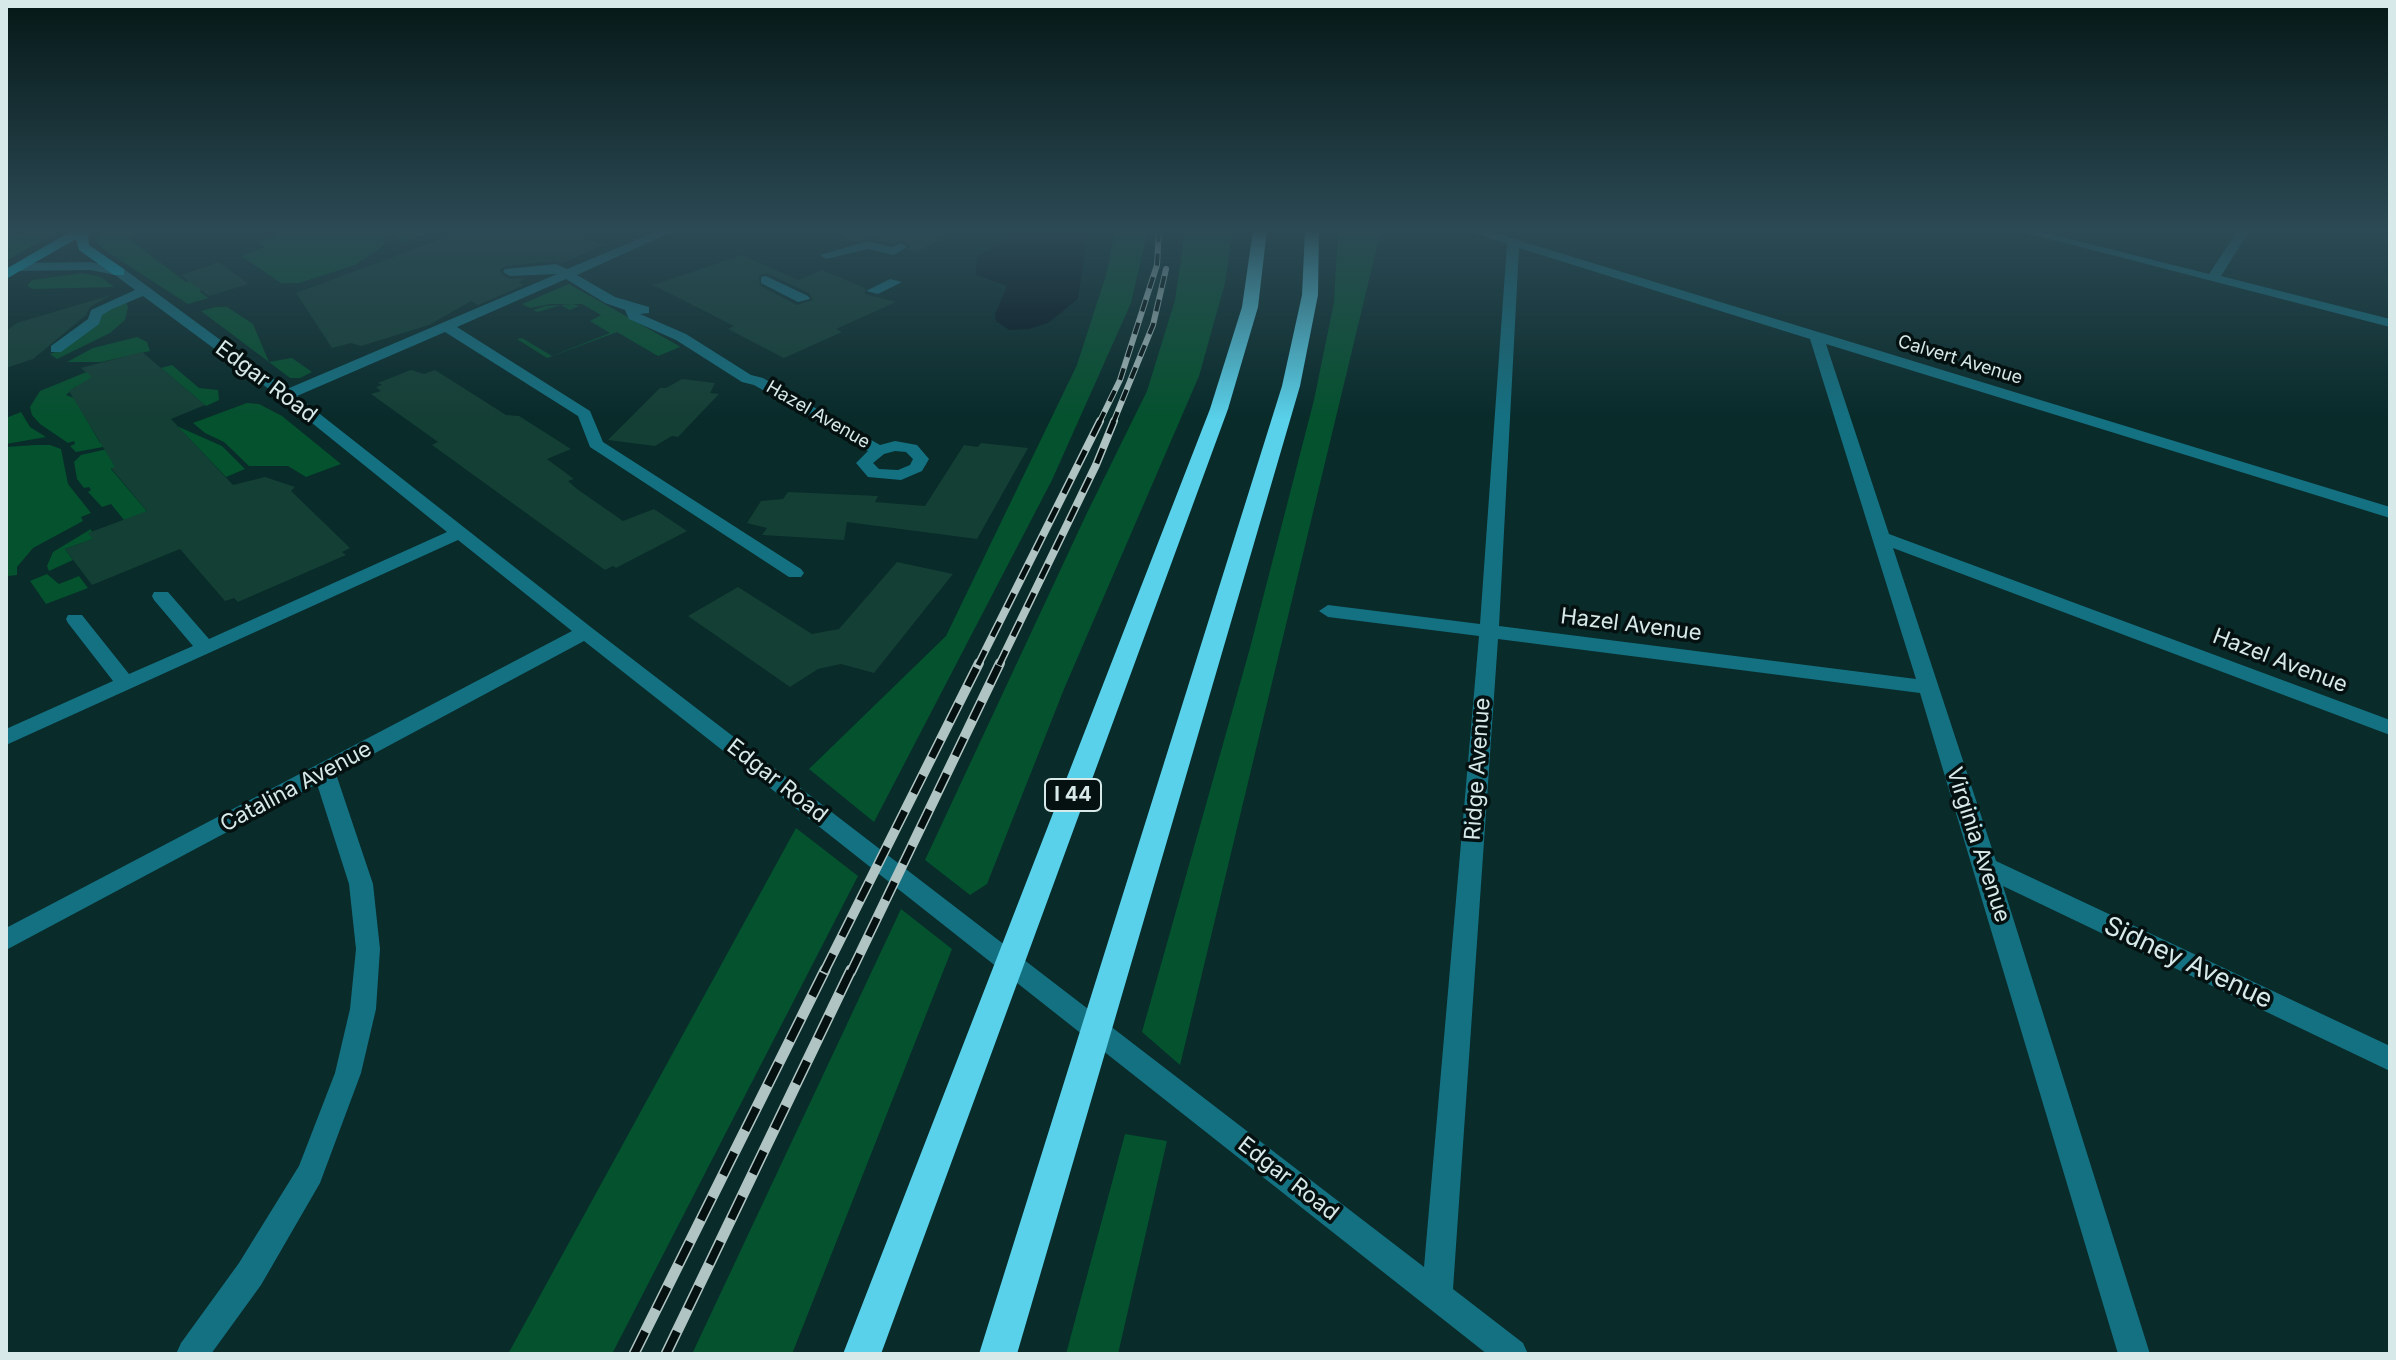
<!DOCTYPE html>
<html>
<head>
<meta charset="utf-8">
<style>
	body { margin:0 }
	#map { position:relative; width:2396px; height:1360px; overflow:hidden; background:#092b2a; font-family:Inter,sans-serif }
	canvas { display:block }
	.frame { position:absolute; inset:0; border:8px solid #d7e9e8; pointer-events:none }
</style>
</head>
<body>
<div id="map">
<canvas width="2396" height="1360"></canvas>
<div class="frame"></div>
</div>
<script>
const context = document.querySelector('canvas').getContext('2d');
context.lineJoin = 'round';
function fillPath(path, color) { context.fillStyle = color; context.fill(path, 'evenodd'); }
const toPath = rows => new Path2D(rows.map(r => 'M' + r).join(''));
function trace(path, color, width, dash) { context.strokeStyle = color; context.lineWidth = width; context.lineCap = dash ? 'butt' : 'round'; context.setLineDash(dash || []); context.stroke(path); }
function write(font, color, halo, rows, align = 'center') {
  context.font = font + ' Inter,sans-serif'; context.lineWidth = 7; context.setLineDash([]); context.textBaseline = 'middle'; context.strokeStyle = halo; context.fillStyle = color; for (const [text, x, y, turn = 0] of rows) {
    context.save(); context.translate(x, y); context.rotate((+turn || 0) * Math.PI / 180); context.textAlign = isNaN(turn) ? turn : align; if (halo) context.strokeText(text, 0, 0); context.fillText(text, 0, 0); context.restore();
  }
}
const green = toPath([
	[32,230,61,230,6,261,6,253,9,251,6,237],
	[103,230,143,230,128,238,186,282,204,277,215,285,199,291,208,298,188,304,104,250,95,240],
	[288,230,434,230,402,243,394,236,389,237,382,247,355,265,299,283,281,283,241,256,265,247,257,242],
	[1115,230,1148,230,1131,303,1052,480,874,822,809,769,946,636,1077,365,1106,275],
	[1185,230,1233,230,1225,283,1199,376,1064,689,987,884,970,895,925,860,1085,517,1147,391,1175,300],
	[1338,230,1381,230,1180,1065,1142,1032,1250,648,1314,400,1334,302],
	[82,273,101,277,114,287,33,289,27,286,32,280],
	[569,284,679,346,680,347,658,356,617,332,547,358,517,339,522,338,552,356,610,333,590,321,601,315,582,304,573,304,579,306,570,310,561,305,538,312,533,310,545,306,573,304,550,304,530,308,522,304],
	[125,300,128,307,125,320,110,333,57,359,50,354,58,351,100,321,100,315],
	[216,307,227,307,253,324,269,362,292,358,312,372,300,378,290,378,269,362,201,311],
	[137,337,147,342,150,351,101,362,67,362,93,348],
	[172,365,199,388,218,390,219,400,206,406,161,368],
	[89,371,99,381,75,387,66,395,74,398,100,443,150,425,103,447,76,452,70,446,75,444,74,441,68,443,40,424,32,415,30,407,40,391],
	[247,403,259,404,282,416,341,464,306,477,288,466,249,466,224,442,205,433,193,423],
	[21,412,30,427,46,437,6,444,6,418],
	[179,427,222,446,245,469,226,477,185,434,141,458,111,469,151,516,124,520,111,504,102,507,88,492,91,490,89,487,84,488,77,479,74,462,81,455,129,444],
	[35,445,50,445,61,449,68,484,91,513,81,517,83,521,33,548,17,567,17,575,8,576,6,447],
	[91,529,93,539,65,549,73,560,49,571,47,566,53,552],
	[47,574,59,584,79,576,88,588,46,604,30,581],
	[796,828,858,876,612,1354,508,1354],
	[901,909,952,949,792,1354,692,1354],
	[1125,1134,1167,1141,1118,1354,1066,1354]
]);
const water = toPath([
	[1014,230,1088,230,1078,299,1048,323,1029,329,1009,330,996,321,995,314,1007,286,976,275,977,257,997,245]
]);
const building = toPath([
	[466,230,561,230,604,245,562,263,556,261,505,266,500,270,502,275,510,279,526,278,519,282,524,285,478,305,471,301,429,325,361,346,351,343,332,348,296,293],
	[833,230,959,230,916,252,908,250,910,246,903,240,892,244,869,238,855,242,832,234],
	[742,255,798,280,822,270,865,288,865,294,896,302,836,329,842,332,784,358,728,329,734,326,653,285],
	[767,273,809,293,813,300,797,305,760,286,759,275],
	[219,262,248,284,209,296,181,275],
	[111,295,90,307,86,315,33,359,6,368,6,331,17,323],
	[142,352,205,405,171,419,233,485,265,477,295,487,291,491,350,548,342,552,346,555,238,602,234,598,225,601,180,549,92,585,65,549,93,539,88,533,147,511,111,468,115,467,69,391,92,377,81,368],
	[411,370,424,374,435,370,506,415,519,416,571,449,547,459,574,479,568,481,577,489,623,521,654,509,687,531,616,568,613,566,605,570,432,445,438,442,371,394,381,391,376,387,382,385,378,383],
	[682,379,715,383,710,393,719,394,678,437,672,436,655,446,608,440,660,388,666,388],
	[981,443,1028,448,977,539,847,522,844,540,796,537,762,535,767,528,747,523,761,501,783,499,788,492,878,496,875,502,925,506,964,445,978,447],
	[897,562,953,574,874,673,841,664,818,669,790,687,688,616,738,587,812,634,839,629]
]);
const minor = toPath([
	[660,230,676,230,577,275,615,297,649,307,649,313,640,314,686,334,751,375,763,378,880,445,895,441,917,445,929,459,922,471,901,480,868,477,856,463,868,451,754,385,742,382,676,340,629,319,625,310,605,303,566,279,457,327,590,411,603,442,801,569,804,573,801,577,789,577,590,447,578,416,445,332,297,396,592,628,1424,1267,1479,636,1328,617,1319,611,1328,605,1480,624,1507,244,1467,230,1485,230,2390,507,2390,518,1826,344,1889,534,2390,720,2390,735,1893,548,1996,861,2390,1046,2390,1071,2003,886,2150,1354,2118,1354,1920,693,1498,639,1453,1289,1523,1343,1528,1354,1487,1354,584,641,336,774,373,884,380,949,376,1009,361,1073,320,1183,261,1285,211,1354,176,1354,181,1343,239,1263,299,1166,335,1073,350,1009,356,949,349,884,317,784,6,950,6,928,572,631,458,540,6,745,6,729,113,681,68,623,66,619,68,615,82,615,129,674,193,646,154,600,152,596,154,592,168,592,209,639,447,532,281,398,143,296,112,309,102,315,99,324,61,352,51,352,51,346,88,319,91,310,135,290,115,275,90,270,19,271,13,267,19,263,90,262,124,269,287,389,557,274,510,276,503,272,505,269,556,264,567,269,660,230],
	[1519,248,1810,339,1916,679,1499,626,1519,248],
	[895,451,906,452,913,459,910,465,898,470,879,469,873,463,884,454,895,451],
	[2015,230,2035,230,2209,274,2238,230,2250,230,2221,276,2390,319,2390,327,2015,230],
	[868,241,892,247,901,243,907,247,894,255,868,249,826,259,820,255,868,241],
	[766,276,808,296,810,299,798,302,761,283,761,277,766,276],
	[890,279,902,282,878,294,866,291,890,279]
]);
const major = toPath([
	[73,230,93,230,88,236,89,245,124,269,124,275,114,275,79,250,76,239,6,279,6,269,73,230]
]);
const highway = toPath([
	[1253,230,1267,230,1258,307,1228,409,881,1354,843,1354,1210,409,1242,307,1253,230],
	[1305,230,1319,230,1318,295,1300,386,1017,1354,979,1354,1282,386,1302,295,1305,230]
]);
const railFar3 = toPath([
	[1099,423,1120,380,1157,265,1159,230],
	[1113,423,1153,325,1166,269]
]);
const railFar2 = toPath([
	[978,665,1100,421],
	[999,665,1096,465,1114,421]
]);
const railFar1 = toPath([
	[824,972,979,663],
	[851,972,1000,663]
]);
const rail = toPath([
	[634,1354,825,970],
	[666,1354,851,970]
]);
const farStreetnames = [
	["Calvert Avenue",1960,360,17],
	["Hazel Avenue",818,415,30]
];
const shields = [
	[1073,795,56]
];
const shieldNames = [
	["I 44",1073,795]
];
const streetNames = [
	["Edgar Road",266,382,37],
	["Hazel Avenue",1631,625,7],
	["Hazel Avenue",2280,661,21],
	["Ridge Avenue",1478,769,-86],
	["Edgar Road",777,781,38],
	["Catalina Avenue",296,787,-28],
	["Virginia Avenue",1978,845,72],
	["Edgar Road",1288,1179,38]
];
const nearStreetnames = [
	["Sidney Avenue",2188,963,25]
];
fillPath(green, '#04522e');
fillPath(water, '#06141c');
fillPath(building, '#143f35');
fillPath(minor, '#147182');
fillPath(major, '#01b8d4');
fillPath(highway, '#59d1ea');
trace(railFar3, '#afc4c3', 6);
trace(railFar2, '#afc4c3', 8);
trace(railFar1, '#afc4c3', 10);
trace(rail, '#afc4c3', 11);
trace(railFar3, '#051110', 4, [12]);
trace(railFar2, '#051110', 5, [16]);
trace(railFar1, '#051110', 7, [20]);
trace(rail, '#051110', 8, [25]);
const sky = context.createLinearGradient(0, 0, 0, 420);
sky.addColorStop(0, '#051817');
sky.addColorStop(0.55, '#2c4a55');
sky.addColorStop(1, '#2c4a5500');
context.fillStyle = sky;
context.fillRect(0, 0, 2396, 420);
write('18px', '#d7e9e8', '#051110', farStreetnames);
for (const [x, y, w] of shields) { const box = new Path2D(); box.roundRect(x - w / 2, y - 16, w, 32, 6); context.fillStyle = '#051110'; context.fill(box); trace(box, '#d7e9e8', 2); }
write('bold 20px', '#d7e9e8', null, shieldNames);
write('22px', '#d7e9e8', '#051110', streetNames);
write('26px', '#d7e9e8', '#051110', nearStreetnames);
</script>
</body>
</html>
